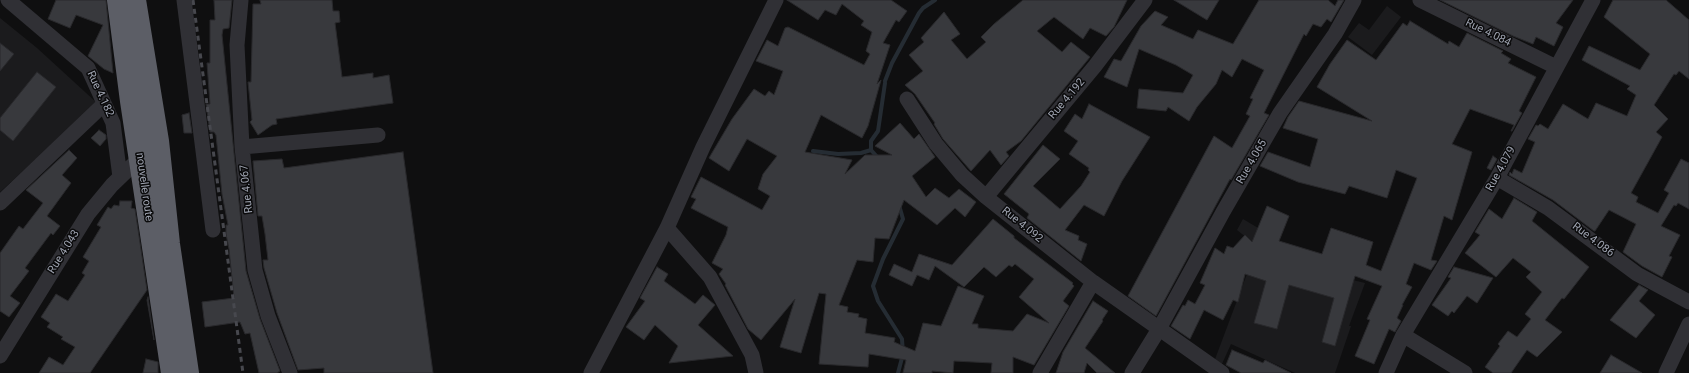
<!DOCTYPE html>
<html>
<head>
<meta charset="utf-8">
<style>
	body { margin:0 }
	canvas { display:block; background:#0f0f10 }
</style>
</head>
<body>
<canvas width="1689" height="373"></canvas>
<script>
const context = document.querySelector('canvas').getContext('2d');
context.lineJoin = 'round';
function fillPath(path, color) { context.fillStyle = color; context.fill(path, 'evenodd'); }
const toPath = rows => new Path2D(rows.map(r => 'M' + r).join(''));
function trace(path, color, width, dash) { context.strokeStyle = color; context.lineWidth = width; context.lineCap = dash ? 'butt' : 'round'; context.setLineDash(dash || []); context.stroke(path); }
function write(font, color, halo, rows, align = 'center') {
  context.font = font + ' Roboto,sans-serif'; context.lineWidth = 3; context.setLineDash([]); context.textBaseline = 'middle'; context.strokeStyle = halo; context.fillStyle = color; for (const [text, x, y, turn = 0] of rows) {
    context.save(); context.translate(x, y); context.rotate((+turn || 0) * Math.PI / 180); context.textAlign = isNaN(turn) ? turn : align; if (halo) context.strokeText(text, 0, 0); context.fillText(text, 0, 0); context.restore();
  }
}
const built = toPath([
	[1387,6,1401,17,1372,55,1348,37,1359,23,1369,30],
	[0,18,37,48,97,103,0,192],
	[1243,219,1340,277,1365,283,1349,326,1351,326,1335,373,1295,373,1231,344,1221,366,1214,362,1247,274,1252,242,1237,230]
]);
const stream = toPath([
	[885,81,892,63,919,13,923,8,935,0],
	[813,151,838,154,861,153,871,150],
	[879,159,871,150,871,141,878,131,885,83],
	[898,373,903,354,902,339,878,301,873,286,883,259,903,219,899,205]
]);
const building = toPath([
	[56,0,106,0,113,73,104,69,88,56,103,25,76,15,70,28,48,19,56,0],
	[214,0,232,0,229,28,223,29,222,35,246,271,260,319,280,371,277,373,259,373,250,333,245,334,240,322,205,327,202,302,234,298,229,249,226,234,226,225,228,225,222,194,216,135,214,132,210,132,206,104,210,104,207,63,210,63,210,20,215,20,214,0],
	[260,0,332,0,333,11,339,11,340,22,335,23,342,77,373,73,373,78,389,75,393,103,276,119,277,124,272,125,258,135,250,122,252,120,248,82,251,82,253,4,261,4,260,0],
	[787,0,891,0,907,11,899,22,896,20,883,43,890,45,877,84,881,80,868,126,862,138,821,115,805,152,852,160,845,174,865,155,892,155,875,146,900,123,914,139,919,134,935,157,912,176,926,197,935,188,949,198,959,189,976,202,965,217,955,208,937,225,904,200,889,239,875,238,873,262,857,260,839,305,848,307,847,312,859,314,858,317,867,319,865,333,895,338,894,342,915,351,923,323,941,326,958,286,984,296,972,324,978,324,978,328,1013,331,1027,314,1049,323,1019,297,1034,279,1015,264,1012,267,1009,265,996,277,984,267,964,287,935,266,929,280,917,275,912,286,889,275,894,264,912,272,919,254,952,265,993,219,1014,236,1014,238,1073,283,1072,284,1074,286,1063,301,1069,306,1034,365,1013,357,1013,373,991,373,992,363,954,361,953,373,932,371,932,373,903,373,906,360,869,354,868,367,819,364,826,294,819,293,801,353,780,347,795,299,761,340,748,329,725,285,726,284,719,274,723,269,712,263,726,235,728,227,691,208,696,199,691,197,701,177,762,210,770,196,758,189,763,174,777,156,747,139,729,171,709,158,732,119,754,89,765,96,769,91,774,95,783,71,756,61,767,40,778,46,785,28,788,27,864,65,870,54,866,51,872,32,861,25,864,21,842,4,836,15,825,10,818,20,787,0],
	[1023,0,1127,0,1114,27,1106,36,1090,28,1083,39,1054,17,1037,31,1062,52,1071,42,1090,57,1021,141,1006,152,1009,156,1001,165,990,150,971,171,943,139,934,124,935,123,915,94,905,85,923,71,909,55,924,42,921,38,944,12,960,34,951,40,967,59,986,42,981,37,994,24,1023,0],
	[1174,0,1219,0,1207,20,1174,0],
	[1259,0,1328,0,1335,6,1338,0,1344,0,1331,22,1327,19,1321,27,1313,24,1306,36,1304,34,1264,113,1269,115,1231,180,1230,179,1156,316,1128,296,1214,136,1232,148,1250,116,1246,114,1253,99,1250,98,1264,70,1242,59,1232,77,1222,70,1216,84,1197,107,1189,121,1168,107,1166,111,1137,108,1139,89,1183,93,1193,75,1176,65,1139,49,1127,87,1104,77,1114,59,1121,61,1141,26,1155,11,1168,17,1161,25,1193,39,1198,30,1233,44,1259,0],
	[1440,0,1573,0,1556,23,1563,27,1554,46,1536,37,1533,44,1513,36,1440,0],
	[1613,0,1666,0,1689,20,1689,79,1679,71,1676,75,1674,74,1654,105,1668,119,1656,132,1662,137,1631,193,1638,197,1636,202,1658,213,1669,193,1664,190,1681,159,1689,163,1689,209,1678,203,1676,206,1674,205,1661,226,1680,235,1669,256,1672,257,1662,277,1642,266,1623,252,1636,224,1609,210,1595,231,1594,231,1553,200,1509,175,1510,172,1512,174,1514,169,1522,173,1535,142,1528,139,1536,125,1538,126,1540,124,1548,129,1563,104,1588,119,1596,103,1627,116,1636,95,1627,89,1630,86,1582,60,1589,46,1640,70,1650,54,1604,17,1613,0],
	[1410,21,1448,44,1449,41,1459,47,1467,33,1503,51,1501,53,1511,59,1508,63,1536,77,1519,111,1522,113,1512,131,1511,131,1514,125,1470,109,1452,144,1472,152,1452,220,1444,216,1431,260,1437,261,1431,270,1414,263,1406,284,1412,287,1402,305,1403,305,1397,318,1401,321,1395,332,1389,329,1374,364,1355,356,1370,320,1367,319,1382,286,1355,276,1335,346,1322,342,1334,298,1289,285,1277,329,1254,323,1266,281,1245,274,1238,302,1233,300,1223,320,1204,310,1190,339,1171,326,1183,305,1185,306,1188,300,1195,304,1205,285,1200,283,1215,248,1224,254,1227,246,1233,248,1245,235,1252,242,1267,206,1289,216,1279,241,1322,254,1331,228,1373,242,1366,265,1381,271,1417,178,1396,170,1387,198,1349,186,1345,194,1298,182,1260,166,1268,152,1310,167,1318,139,1283,128,1288,117,1299,101,1372,121,1317,87,1330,64,1347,40,1376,60,1403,23,1407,26,1410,21],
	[0,43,14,54,0,71,0,43],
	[37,72,56,87,13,141,0,130,0,118,37,72],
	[1089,104,1150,137,1122,181,1104,216,1084,205,1065,230,1079,236,1078,240,1087,244,1081,261,1027,218,1029,214,1004,194,1043,145,1060,159,1033,186,1060,209,1081,186,1090,172,1088,170,1089,168,1069,154,1078,141,1064,131,1075,114,1082,119,1089,104],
	[189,113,192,133,184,133,182,115,189,113],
	[99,130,106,135,106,139,100,146,91,138,99,130],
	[69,150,77,158,62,175,71,183,47,216,60,226,53,235,51,233,25,268,29,271,10,296,20,303,9,317,0,311,0,253,19,226,23,229,43,203,26,190,69,150],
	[403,152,433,373,324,373,324,368,298,370,277,313,264,268,263,260,268,260,265,234,262,216,258,216,253,161,282,159,284,168,403,152],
	[1493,156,1497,159,1491,170,1487,168,1493,156],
	[1514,198,1537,212,1532,221,1589,267,1564,299,1562,298,1545,320,1562,332,1537,357,1527,350,1511,373,1493,373,1485,367,1500,346,1498,344,1508,331,1517,337,1531,319,1525,314,1542,292,1526,277,1531,272,1513,258,1496,277,1465,253,1480,235,1475,232,1489,209,1502,219,1514,198],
	[120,201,132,201,131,208,135,209,147,290,90,373,39,373,49,357,63,365,75,347,61,339,63,337,47,327,50,323,41,317,56,294,68,301,85,275,82,273,89,261,83,257,101,227,97,225,108,207,111,209,114,205,119,206,120,201],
	[657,267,668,274,664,281,695,304,703,295,715,305,698,325,733,356,669,363,678,346,655,325,644,340,626,327,645,301,640,298,657,267],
	[1454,267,1493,278,1477,303,1467,296,1454,313,1452,311,1448,316,1432,305,1451,278,1448,277,1454,267],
	[1639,285,1648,290,1639,301,1655,315,1636,338,1610,320,1639,285],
	[148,297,154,340,147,300,148,297],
	[1093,301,1108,311,1102,320,1103,321,1085,348,1115,373,1097,373,1087,363,1084,373,1056,373,1063,352,1093,301],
	[1232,350,1263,363,1265,360,1291,373,1241,373,1226,365,1232,350],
	[1611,355,1642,373,1600,373,1611,355],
	[146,359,158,362,158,373,143,373,146,359]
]);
const minor = toPath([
	[8,0,88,68,113,123,120,177],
	[184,0,213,230],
	[241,0,237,45,242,147,255,270,268,316,290,373],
	[1420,0,1556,67],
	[907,99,936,144,962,175,986,197,1093,282,1222,373],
	[242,147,378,135],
	[1497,178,1548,208,1637,274,1689,302],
	[986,197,1095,66,1145,0],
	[0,203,104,104],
	[667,228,710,277,752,355,756,373],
	[1403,335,1465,373],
	[0,356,88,214,112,185,140,158],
	[591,373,667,228,703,147,776,0],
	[1040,373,1093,282],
	[1132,373,1159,329,1223,212,1280,113,1335,34,1354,0],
	[1386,373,1403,335,1497,178,1593,0],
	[1666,373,1689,324]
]);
const highway = toPath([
	[118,0,131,101,172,373],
	[135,0,158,141,169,244,188,373]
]);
const rail = toPath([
	[193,0,243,373]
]);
const streetNames = [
	["Rue 4.084",1488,33,26],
	["Rue 4.182",100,94,65],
	["Rue 4.192",1067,99,-50],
	["Rue 4.065",1252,162,-60],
	["Rue 4.079",1501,169,-61],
	["nouvelle route",144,187,82],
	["Rue 4.067",247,189,-96],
	["Rue 4.092",1022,225,39],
	["Rue 4.086",1593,240,37],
	["Rue 4.043",64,252,-58]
];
fillPath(built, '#1b1b1d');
trace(stream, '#252c33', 4);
fillPath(building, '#38393d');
trace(building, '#29292c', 1);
trace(minor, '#303035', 15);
trace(highway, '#5c5e66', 22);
trace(rail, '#47484e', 3, [5, 4]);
write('11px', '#9fa4b1', '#0a0a0b', streetNames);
</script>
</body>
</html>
